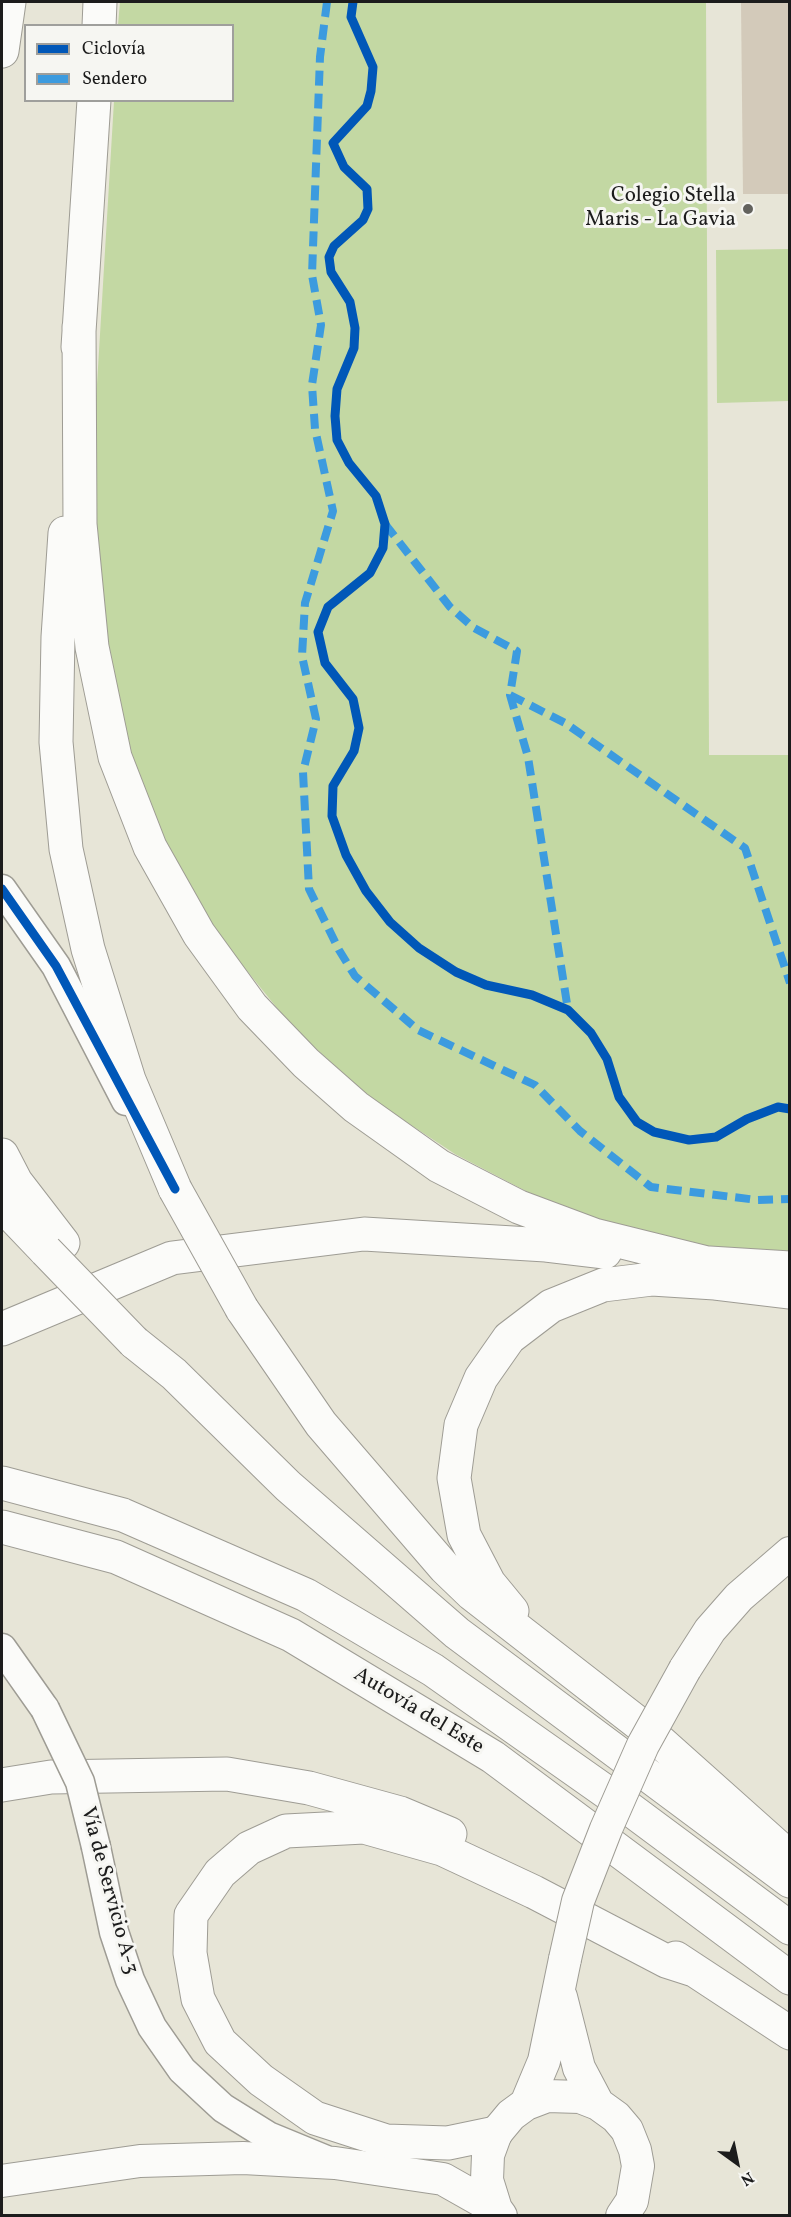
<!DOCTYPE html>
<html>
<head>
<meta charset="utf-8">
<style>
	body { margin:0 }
	#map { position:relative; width:791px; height:2217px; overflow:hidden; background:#e7e5d7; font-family:Vollkorn,serif }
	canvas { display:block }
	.frame { position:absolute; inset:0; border:3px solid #1c1c1c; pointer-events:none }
	.legend { position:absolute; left:24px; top:24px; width:210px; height:78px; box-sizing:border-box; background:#f6f6f2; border:2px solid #9f9f9c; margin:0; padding:8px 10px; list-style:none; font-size:18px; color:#1c1c1c }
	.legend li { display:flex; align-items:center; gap:12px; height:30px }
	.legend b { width:30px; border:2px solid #9f9f9c }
	.north { position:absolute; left:707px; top:2133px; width:60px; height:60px; -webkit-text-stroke:4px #f6f6f2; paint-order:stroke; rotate:147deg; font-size:16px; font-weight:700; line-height:24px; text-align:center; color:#1c1c1c }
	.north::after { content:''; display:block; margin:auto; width:21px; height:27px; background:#1c1c1c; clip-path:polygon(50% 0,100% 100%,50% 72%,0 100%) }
</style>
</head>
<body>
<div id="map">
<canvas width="791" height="2217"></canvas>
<div class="frame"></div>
<ul class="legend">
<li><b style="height:8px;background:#0057b8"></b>Ciclovía</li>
<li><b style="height:8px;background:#3c9bdf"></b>Sendero</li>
</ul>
<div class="north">N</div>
</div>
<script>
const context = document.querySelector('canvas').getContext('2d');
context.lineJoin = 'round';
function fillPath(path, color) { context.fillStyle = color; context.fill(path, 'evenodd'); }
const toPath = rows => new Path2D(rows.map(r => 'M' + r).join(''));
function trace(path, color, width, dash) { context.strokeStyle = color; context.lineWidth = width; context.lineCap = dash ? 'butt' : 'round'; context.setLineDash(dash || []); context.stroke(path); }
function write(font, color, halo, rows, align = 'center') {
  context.font = font + ' Vollkorn,serif'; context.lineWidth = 6; context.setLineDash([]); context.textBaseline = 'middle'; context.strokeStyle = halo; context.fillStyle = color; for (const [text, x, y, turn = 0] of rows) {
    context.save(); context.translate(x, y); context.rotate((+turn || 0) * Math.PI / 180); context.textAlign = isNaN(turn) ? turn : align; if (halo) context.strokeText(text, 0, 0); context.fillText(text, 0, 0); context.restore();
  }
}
const green = toPath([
	[120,2,706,2,709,755,789,755,789,1258,694,1248,613,1226,545,1201,455,1154,373,1100,294,1029,218,935,164,845,127,754,107,650,90,501,114,101,232,100,232,26,118,25],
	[789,249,789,401,717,403,716,250]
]);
const building = toPath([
	[741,2,790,2,790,194,743,194]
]);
const secondary = toPath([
	[2,889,56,966,126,1101],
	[2,1648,45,1709],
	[96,1847,114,1932,130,1980,152,2027,182,2070,223,2108,268,2136,324,2159]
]);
const primary = toPath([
	[685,1669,710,1630,739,1597,790,1553],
	[561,1997,579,2068,598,2104],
	[526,2104,544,2061,565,1959],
	[2,2181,140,2161,243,2158,335,2163,443,2179,496,2209],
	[501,2216,496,2209,487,2180,488,2155,496,2133,511,2115,526,2104,547,2096,580,2097,598,2104,616,2117,627,2130,635,2150,638,2166,632,2201,622,2216]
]);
const highway = toPath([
	[99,26,100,2],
	[2,51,9,2],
	[79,327,80,524,92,647,115,757,150,847,199,934,252,1007,306,1063,356,1107,439,1166,519,1207,594,1235,715,1265],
	[78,347,94,100],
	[65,533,58,637,56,742,66,849,88,949,129,1080,175,1189],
	[2,1155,16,1182,63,1243],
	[2,1205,46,1251],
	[693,1262,790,1268],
	[242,1309,321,1424,445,1568,472,1594,647,1730,788,1856],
	[2,1329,172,1258,364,1234,546,1245,605,1252],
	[134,1342,174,1374,288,1486,457,1633,790,1881],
	[2,1483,123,1515,306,1595,433,1670,619,1801,790,1928],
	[2,1527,116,1557,291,1635,493,1757,790,1978],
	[512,1611,489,1583,464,1535,454,1478,461,1425,481,1378,509,1338,551,1306,603,1285,652,1279,715,1283,790,1292],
	[2,1785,51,1777,227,1774,309,1788,400,1813,450,1834],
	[676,1958,790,2033],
	[496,2133,448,2143,386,2141,315,2118,261,2080,220,2042,198,1999,190,1953,191,1915,220,1873,249,1848,286,1831,364,1827,442,1849,534,1892,666,1961,694,1970]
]);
const secondaryBridge = toPath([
	[45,1709,80,1782,96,1847]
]);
const primaryBridge = toPath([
	[565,1959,578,1901,606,1829,643,1745,685,1669]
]);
const highwayBridge = toPath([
	[175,1189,242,1309],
	[46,1251,134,1342]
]);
const quiet = toPath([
	[327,2,320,57,312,275,321,325,312,385,315,429,333,511,305,603,302,656,316,719,303,772,309,889,339,950,355,976,418,1030,535,1085,580,1131,651,1187,757,1200,790,1199],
	[385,524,450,607,474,628,517,651,510,695,528,757,568,1010],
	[510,695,565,723,745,848,790,983]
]);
const cycleway = toPath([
	[353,2,351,17,373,67,371,91,367,106,333,143,344,167,367,189,368,209,363,220,334,246,329,257,331,272,350,302,355,328,354,348,337,389,335,416,337,440,349,463,376,496,385,524,383,548,370,573,328,607,318,632,325,663,353,699,359,728,354,751,333,786,332,816,346,855,366,891,390,922,419,948,456,972,486,985,532,995,568,1010,591,1033,607,1059,619,1097,637,1122,654,1132,689,1140,716,1137,747,1119,778,1107,790,1109],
	[2,889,56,966,175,1189]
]);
const markers = [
	[748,209,6,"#63625d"]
];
const poiNames = [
	["Colegio Stella",736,197],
	["Maris - La Gavia",736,221]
];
const streetNames = [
	["Autovía del Este",418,1712,31],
	["Vía de Servicio A-3",108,1891,75]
];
fillPath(green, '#c3d8a3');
fillPath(building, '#d3caba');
trace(secondary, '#9e9c94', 31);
trace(primary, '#9e9c94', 34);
trace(highway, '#9e9c94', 35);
trace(secondary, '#fbfbf9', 28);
trace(primary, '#fbfbf9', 32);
trace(highway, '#fbfbf9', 33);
trace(secondaryBridge, '#9e9c94', 31, []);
trace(primaryBridge, '#9e9c94', 34, []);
trace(highwayBridge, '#9e9c94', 35, []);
trace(secondaryBridge, '#fbfbf9', 28);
trace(primaryBridge, '#fbfbf9', 32);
trace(highwayBridge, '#fbfbf9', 33);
trace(quiet, '#3c9bdf', 8, [15, 8]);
trace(cycleway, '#0057b8', 9);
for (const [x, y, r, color] of markers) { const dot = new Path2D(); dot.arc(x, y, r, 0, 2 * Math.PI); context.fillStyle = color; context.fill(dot); trace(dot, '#f6f6f2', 2); }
write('21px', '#1c1c1c', '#f6f6f2', poiNames, 'right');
write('21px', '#1c1c1c', '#f6f6f2', streetNames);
</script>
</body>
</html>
